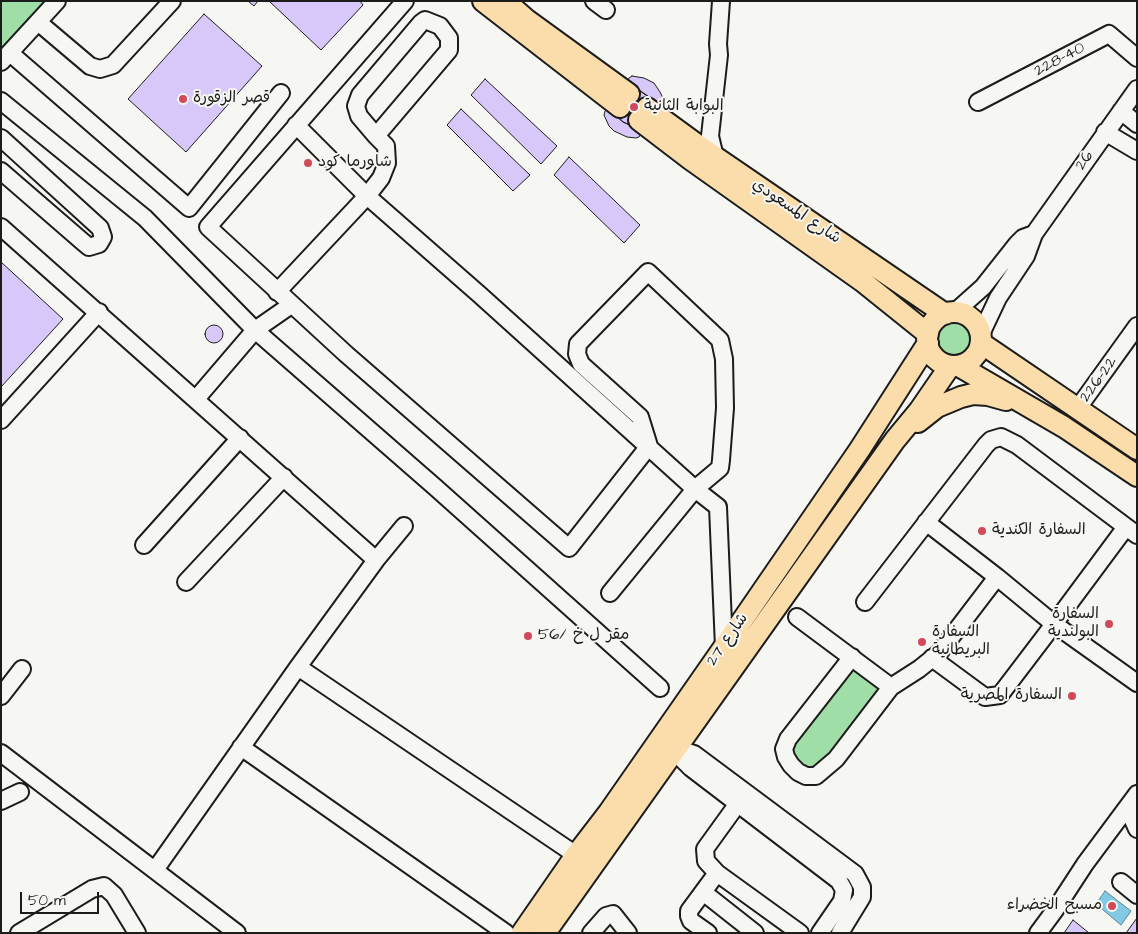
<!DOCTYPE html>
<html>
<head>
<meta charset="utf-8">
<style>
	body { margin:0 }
	#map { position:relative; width:1138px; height:934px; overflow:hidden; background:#f6f6f2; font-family:"Architects Daughter",sans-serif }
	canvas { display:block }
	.frame { position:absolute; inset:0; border:2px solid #1c1c1c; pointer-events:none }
	.scale { position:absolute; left:20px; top:892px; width:79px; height:22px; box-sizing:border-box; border:2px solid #1c1c1c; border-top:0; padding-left:6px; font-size:15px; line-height:18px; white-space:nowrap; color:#1c1c1c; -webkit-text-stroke:4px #f6f6f2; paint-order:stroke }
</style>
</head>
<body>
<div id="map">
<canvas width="1138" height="934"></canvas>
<div class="frame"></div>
<div class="scale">50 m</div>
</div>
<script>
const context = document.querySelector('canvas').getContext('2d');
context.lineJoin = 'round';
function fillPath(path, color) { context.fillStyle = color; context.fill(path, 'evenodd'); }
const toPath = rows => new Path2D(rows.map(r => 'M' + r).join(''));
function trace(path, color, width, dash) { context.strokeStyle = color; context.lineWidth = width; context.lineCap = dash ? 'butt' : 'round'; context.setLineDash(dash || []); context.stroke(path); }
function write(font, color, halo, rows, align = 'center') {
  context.font = font + ' "Architects Daughter","Playpen Sans Arabic",sans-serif'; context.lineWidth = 4; context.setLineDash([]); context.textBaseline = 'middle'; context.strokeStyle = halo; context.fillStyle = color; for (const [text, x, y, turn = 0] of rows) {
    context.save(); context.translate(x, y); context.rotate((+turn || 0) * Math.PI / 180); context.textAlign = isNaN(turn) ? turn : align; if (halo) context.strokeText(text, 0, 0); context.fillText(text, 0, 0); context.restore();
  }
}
const green = toPath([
	[1,1,44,1,1,50],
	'938 340a16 16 0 1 1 32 0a16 16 0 1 1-32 0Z',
	[852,666,874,680,877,687,876,696,817,769,807,770,790,753,794,742]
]);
const water = toPath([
	[1105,891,1131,911,1121,925,1096,904,1105,891]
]);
const building = toPath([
	[248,1,258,1,254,6,248,1],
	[269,1,360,1,363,5,321,50,269,1],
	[204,14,262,66,186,152,128,99,204,14],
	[632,76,644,78,654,83,660,92,664,100,662,105,660,106,627,81,629,78,632,76],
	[485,79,557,146,541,164,471,95,485,79],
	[636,88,648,96,654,103,636,128,623,122,617,115,636,88],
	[461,109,530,175,513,191,447,125,461,109],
	[607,109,623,122,638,128,641,133,639,137,636,138,627,137,614,131,609,126,604,115,605,111,607,109],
	[569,157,640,225,624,243,554,175,569,157],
	[1,262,63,319,1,387,1,262],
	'205 334a9 9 0 1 1 18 0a9 9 0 1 1-18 0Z',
	[1137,918,1137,933,1126,933,1137,918],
	[1073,920,1089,933,1064,933,1073,920]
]);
const minor = toPath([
	[405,1,208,227,346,354,569,548,649,446,640,417,581,364,577,354,578,344,648,272,720,340,724,359,725,408,721,460,720,468,695,489,610,593],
	[594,1,606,10],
	[38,22,90,66,100,69,113,65,172,1],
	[10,53,189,208,281,93],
	[1,62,57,1],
	[1,101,145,218,255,330,435,487,660,688],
	[978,102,1109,34,1137,58],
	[1121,111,1137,124],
	[296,125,367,196,480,295,695,489,718,507,724,647],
	[1105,132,1137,151],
	[1,138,100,228,103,237,99,244,89,247,83,242,1,171],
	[715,157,710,136,719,55,718,44,721,1],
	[1,227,376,560],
	[277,292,367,196,381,178,387,163,386,146,376,136,359,116,356,106,360,95,421,23,425,20,440,26,449,38,449,50,376,136],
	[955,312,983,287,1017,244,1023,238,1034,234],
	[981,334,998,298,1026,256,1034,234,1137,89],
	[196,399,255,330,291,305],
	[1078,408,1137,326],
	[1,420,99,312],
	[926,522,997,577],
	[144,545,240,438],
	[186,582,284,477],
	[865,602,986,445,991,440,1001,437,1017,445,1137,535],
	[797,617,891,687],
	[852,657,788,739,784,749,786,757,791,765,798,772,806,776,816,776,836,759,891,687,919,669,939,653,997,577,1054,624,1137,683],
	[932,658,985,697,1000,695,1054,624,1126,527],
	[298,667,576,855],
	[1,696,22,669],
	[241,747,506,933],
	[676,748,694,754,855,874,862,887,862,897,840,933],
	[676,748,682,759,691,768,839,881,844,890,842,901,820,933],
	[1,753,237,933],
	[1,801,20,792],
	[1131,802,1133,820,1137,829],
	[155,870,298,667,376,560,404,526],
	[717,873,706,861,705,849,744,795],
	[1121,882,1137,895],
	[703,892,755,933],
	[19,933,92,889,104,886,114,895,137,933],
	[591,933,606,916,613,914,628,933],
	[708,933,691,921,689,916,689,911,717,873,800,933],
	[1038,933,1055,910,1085,864,1137,794]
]);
const major = toPath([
	[483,1,620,107],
	[505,1,527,20,629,94],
	[647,108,699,146,945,314],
	[639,120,690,159,862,281,928,334],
	'927 339a27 27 0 1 1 54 0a27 27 0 1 1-54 0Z',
	[981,343,1137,449],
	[959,366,1064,427,1137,476],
	[918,422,937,407,961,397,973,394,988,395,1006,400],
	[522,933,576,855,609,812,724,647,860,449,928,343],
	[545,933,895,440,919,411,950,366]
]);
const markers = [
	[183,99,5,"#d1495b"],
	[634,107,5,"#d1495b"],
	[308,163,5,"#d1495b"],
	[982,531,5,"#d1495b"],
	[1109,624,5,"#d1495b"],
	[528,636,5,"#d1495b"],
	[922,642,5,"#d1495b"],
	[1072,696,5,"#d1495b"],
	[1112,906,5,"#d1495b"]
];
const streetNames = [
	["228-40",1060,60,-28],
	["26",1085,161,-55],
	["شارع المسعودي",796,212,34],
	["226-22",1099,380,-54],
	["شارع 27",728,640,-55]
];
const poiNames = [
	["قصر الزقورة",193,99],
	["البوابة الثانية",644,107],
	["شاورما كود",318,163],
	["السفارة الكندية",992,531],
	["السفارة",1099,615,"right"],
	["البولندية",1099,633,"right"],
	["السفارة",932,633],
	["البريطانية",932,651],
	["مقر ل خ /56",538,636],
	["السفارة المصرية",1062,696,"right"],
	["مسبح الخضراء",1102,906,"right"]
];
fillPath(green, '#9fdea6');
fillPath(water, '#82cae3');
trace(water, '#598493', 1);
fillPath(building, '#d8c8fa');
trace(building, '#1c1c1c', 1);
trace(minor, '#1c1c1c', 20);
trace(major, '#1c1c1c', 24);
trace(minor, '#f6f6f2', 16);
trace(major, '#fbddab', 20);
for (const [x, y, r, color] of markers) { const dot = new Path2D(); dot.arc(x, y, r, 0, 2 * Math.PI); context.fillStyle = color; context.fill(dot); trace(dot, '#f6f6f2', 2); }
write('16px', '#1c1c1c', '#f6f6f2', streetNames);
write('16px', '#1c1c1c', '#f6f6f2', poiNames, 'left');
</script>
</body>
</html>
